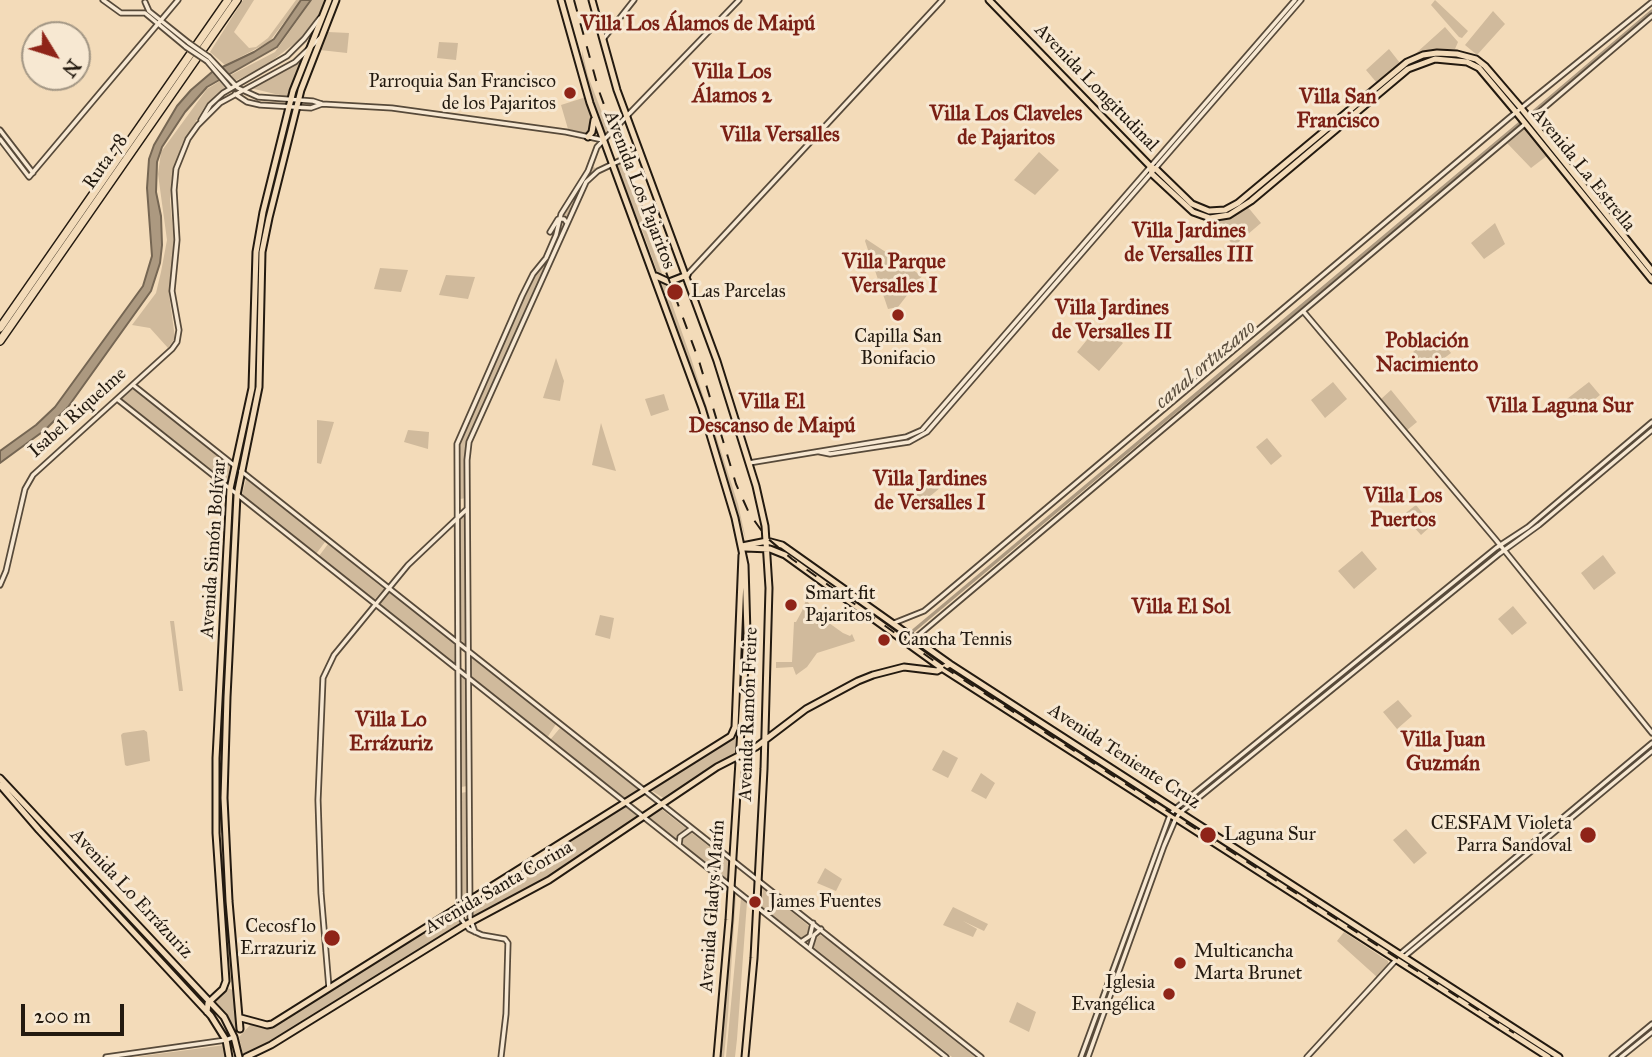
<!DOCTYPE html>
<html>
<head>
<meta charset="utf-8">
<style>
	body { margin:0 }
	#map { position:relative; width:1652px; height:1057px; overflow:hidden; background:#f3dbb9; font-family:"IM FELL Great Primer",serif }
	canvas { display:block }
	.north { position:absolute; left:21px; top:21px; width:70px; height:70px; box-sizing:border-box; background:#f7e8d2; border:2px solid #a29684; border-radius:50%; rotate:128deg; font-size:19px; font-weight:700; line-height:28px; text-align:center; color:#231a10 }
	.north::after { content:''; display:block; margin:auto; width:24px; height:32px; background:#8f2418; clip-path:polygon(50% 0,100% 100%,50% 72%,0 100%) }
	.scale { position:absolute; left:21px; top:1004px; width:103px; height:32px; box-sizing:border-box; border:4px solid #231a10; border-top:0; padding-left:9px; font-size:21px; line-height:24px; white-space:nowrap; color:#231a10; -webkit-text-stroke:5px #f7e8d2; paint-order:stroke }
</style>
</head>
<body>
<div id="map">
<canvas width="1652" height="1057"></canvas>
<div class="north">N</div>
<div class="scale">200 m</div>
</div>
<script>
const context = document.querySelector('canvas').getContext('2d');
context.lineJoin = 'round';
function fillPath(path, color) { context.fillStyle = color; context.fill(path, 'evenodd'); }
const toPath = rows => new Path2D(rows.map(r => 'M' + r).join(''));
function trace(path, color, width, dash) { context.strokeStyle = color; context.lineWidth = width; context.lineCap = dash ? 'butt' : 'round'; context.setLineDash(dash || []); context.stroke(path); }
function write(font, color, halo, rows, align = 'center') {
  context.font = font + ' "IM FELL Great Primer",serif'; context.lineWidth = 6; context.setLineDash([]); context.textBaseline = 'middle'; context.strokeStyle = halo; context.fillStyle = color; for (const [text, x, y, turn = 0] of rows) {
    context.save(); context.translate(x, y); context.rotate((+turn || 0) * Math.PI / 180); context.textAlign = isNaN(turn) ? turn : align; if (halo) context.strokeText(text, 0, 0); context.fillText(text, 0, 0); context.restore();
  }
}
const green = toPath([
	[243,0,254,0,234,32,249,48,256,47,268,38,296,0,301,0,269,42,225,65,210,52],
	[312,0,325,0,317,18,299,40,264,67,235,81,231,75,275,52],
	[1435,0,1468,31,1462,38,1459,37,1431,5],
	[1493,11,1505,24,1477,55,1465,45],
	[1445,27,1458,42,1455,49,1433,49,1414,55],
	[328,32,349,33,347,53,320,50],
	[439,42,458,43,456,60,437,58],
	[1389,49,1400,63,1377,83,1366,70],
	[582,50,588,76,609,131,603,135,583,74],
	[301,60,303,61,288,97,250,88],
	[220,81,225,88,204,108,182,144,172,177,170,201,174,241,169,294,175,338,168,348,150,328,132,325,156,293,161,272,167,240,158,174,161,152,207,89],
	[586,97,593,120,590,134,568,129,561,105],
	[1525,126,1548,155,1531,168,1506,142],
	[1039,152,1059,170,1035,195,1014,180],
	[621,163,664,279,658,274,641,227,634,216,616,165],
	[592,165,597,170,584,183,469,436,466,498,460,499,459,442,536,271,546,260,563,213],
	[1247,206,1261,223,1234,246,1214,222,1233,216],
	[1495,223,1505,244,1484,259,1471,243],
	[866,239,922,276,898,307,888,309,865,241],
	[1077,253,1079,255,928,428,927,425],
	[380,268,408,270,401,292,374,289],
	[446,275,475,277,468,299,439,295],
	[659,280,665,284,691,358,738,504,746,540,696,382],
	[1100,324,1123,343,1099,371,1077,352],
	[1436,334,1451,353,1443,359,1439,355,1425,367,1413,352],
	[556,358,564,381,560,401,543,398],
	[1333,382,1347,399,1325,418,1311,400],
	[1589,382,1600,395,1574,416,1563,402],
	[133,389,232,467,229,483,121,399],
	[1391,390,1417,422,1406,431,1381,399],
	[664,394,669,410,651,416,645,399],
	[317,420,334,422,321,464,317,463],
	[601,423,616,471,592,465],
	[408,430,429,432,428,449,404,442],
	[1267,438,1282,456,1271,465,1256,447],
	[246,479,325,542,316,554,242,495],
	[947,482,916,508,912,485],
	[232,494,236,497,224,734,220,734],
	[1416,505,1432,525,1421,535,1403,515],
	[466,513,466,645,460,639,460,518],
	[328,544,384,589,374,600,319,556],
	[1362,551,1377,569,1354,589,1338,571],
	[1603,555,1616,573,1594,590,1581,573],
	[388,591,454,641,455,666,379,604],
	[806,600,822,618,843,633,850,636,852,634,855,641,817,653,807,667,796,675,793,667,776,668,776,662,792,662,794,622,796,622,802,611],
	[1513,606,1527,623,1512,635,1498,619],
	[600,615,614,618,610,639,595,635],
	[170,621,174,621,183,691,179,691],
	[473,657,556,724,547,738,471,678,470,658],
	[461,677,467,679,467,786,461,787],
	[1398,700,1412,716,1397,729,1383,712],
	[560,728,639,789,624,798,550,740],
	[144,730,147,732,150,761,127,766,125,765,121,735,123,733],
	[736,734,735,753,665,799,649,789],
	[219,738,224,738,224,834,218,832],
	[943,750,958,758,948,778,932,770],
	[981,773,995,783,986,799,971,791],
	[467,792,468,897,461,901,460,793],
	[623,804,639,817,567,866,511,899,472,919,472,902],
	[660,808,729,862,727,879,648,816],
	[1406,829,1427,853,1414,864,1393,840],
	[218,836,224,839,233,974,230,981,227,980],
	[825,868,842,879,836,891,817,883],
	[763,888,809,926,811,933,805,939,801,938,761,907],
	[733,892,736,895,728,1015,724,1057,720,1057],
	[741,898,747,902,737,1039,735,1057,726,1057],
	[953,907,988,924,984,931,963,921,977,929,973,937,943,925],
	[458,910,462,924,272,1042,243,1055,239,1037,251,1024,270,1027],
	[1344,932,1388,961,1388,964,1377,977,1337,941],
	[820,935,826,938,975,1057,952,1057,812,946,814,940],
	[228,988,235,991,239,1027,235,1031,211,1001],
	[1017,1002,1036,1012,1029,1032,1009,1022],
	[225,1045,228,1057,135,1057]
]);
const water = toPath([
	[301,0,311,0,277,47,207,87,185,112,162,147,157,162,156,192,161,216,162,245,160,263,151,291,68,407,45,430,0,463,0,451,36,425,55,407,143,286,152,256,147,188,149,159,154,145,177,106,191,90,212,72,254,52,274,39,301,0]
]);
const canal = toPath([
	[1532,113,1652,11],
	[913,631,1520,123]
]);
const minor = toPath([
	[103,0,121,13,145,13,186,47],
	[145,2,149,11,189,43],
	[604,38,634,0],
	[209,57,238,88,258,97,313,101,322,104,392,108,566,132,603,140],
	[207,61,230,88],
	[235,94,247,102,260,105,311,108,322,104],
	[1531,119,1652,16],
	[201,120,210,105,223,93,287,56,304,39,320,18],
	[0,130,33,173],
	[0,139,29,177,178,0],
	[550,232,558,219,564,219,567,223],
	[687,275,942,0],
	[1303,311,1496,540,1652,733],
	[133,385,235,466],
	[117,399,946,1057],
	[820,452,830,454,909,442,927,432,1301,0],
	[749,463,906,437,922,430,1295,0],
	[241,471,981,1057],
	[0,585,6,571,25,489,33,475,172,349,177,342,179,330,172,291,177,240,174,190,176,169,188,139,198,125,220,103,295,62,320,38],
	[894,623,924,611,941,597,1509,118,1652,2],
	[914,639,1525,124],
	[679,845,680,837,691,829],
	[475,932,470,918,467,460,469,442,586,182,598,171,640,151],
	[801,942,810,936,813,923],
	[810,948,814,935,821,929],
	[1400,954,1652,743],
	[1404,957,1652,751],
	[329,988,321,893,318,800,323,678,334,655,408,565,467,509],
	[106,1057,226,1040,234,1037],
	[501,1057,506,1014,508,943,505,939,482,935,469,929,462,920,459,907,457,444,522,296,533,274,546,258,556,235,561,214,588,171,597,147,739,0],
	[1081,1057,1170,815,1175,809,1496,548,1528,527,1652,422],
	[1088,1057,1164,846,1176,818,1181,812,1499,554,1539,525,1652,430],
	[1307,1057,1396,960],
	[1612,1057,1652,1024],
	[1621,1057,1652,1032]
]);
const major = toPath([
	[561,0,590,103,702,408,735,518,745,565,747,634,729,920,717,1057],
	[592,0,617,90,717,361,756,486,765,526,769,588,764,769,754,958,745,1057],
	[989,0,1151,167,1156,169,1192,204,1209,211,1225,210,1238,203,1407,62,1423,55,1437,53,1457,54,1476,59,1485,66,1521,108,1652,271],
	[588,137,592,132,594,120],
	[1151,167,1152,174,1193,212,1210,218,1229,215,1251,201,1408,69,1435,59,1467,62,1479,68,1516,112,1652,280],
	[656,276,669,282,687,275],
	[742,546,767,541,782,545,950,664,1559,1057],
	[745,548,770,549,785,555,943,669,1548,1057],
	[0,778,224,1017,234,1037,239,1057],
	[0,785,39,830,211,1016,226,1040,229,1057],
	[207,1012,208,1003,223,989,226,981,216,833,216,758,230,489,252,388,256,252,263,212,293,91,329,0],
	[241,1018,267,1025,272,1024,731,736,735,727,742,555],
	[240,1029,229,901,224,798,227,697,237,495,259,387,262,252,269,218,301,90,336,0],
	[246,1057,271,1045,465,925,549,880,717,767,756,747,806,709,858,681,873,675,904,667,937,671,950,664]
]);
const highway = toPath([
	[0,328,228,0],
	[0,341,237,0]
]);
const rail = toPath([
	[574,0,599,91,699,361,736,484,749,513,766,537,792,559,934,661,1514,1033]
]);
const minorBridge = toPath([
	[189,43,209,57],
	[186,47,207,61]
]);
const markers = [
	[570,93,7,"#8f2418"],
	[675,292,9,"#8f2418"],
	[898,315,7,"#8f2418"],
	[791,605,7,"#8f2418"],
	[884,640,7,"#8f2418"],
	[1208,835,9,"#8f2418"],
	[1588,835,9,"#8f2418"],
	[755,902,7,"#8f2418"],
	[332,938,9,"#8f2418"],
	[1180,963,7,"#8f2418"],
	[1169,994,7,"#8f2418"]
];
const poiNames = [
	["Parroquia San Francisco",556,82,"right"],
	["de los Pajaritos",556,104,"right"],
	["Las Parcelas",691,292],
	["Capilla San",898,337,"center"],
	["Bonifacio",898,359,"center"],
	["Smart fit",805,594],
	["Pajaritos",805,616],
	["Cancha Tennis",898,640],
	["CESFAM Violeta",1572,824,"right"],
	["Parra Sandoval",1572,846,"right"],
	["Laguna Sur",1224,835],
	["James Fuentes",769,902],
	["Cecosf lo",316,927,"right"],
	["Errazuriz",316,949,"right"],
	["Multicancha",1194,952],
	["Marta Brunet",1194,974],
	["Iglesia",1155,983,"right"],
	["Evangélica",1155,1005,"right"]
];
const streetNames = [
	["Avenida Longitudinal",1096,88,46],
	["Ruta 78",106,162,-55],
	["Avenida La Estrella",1583,170,51],
	["Avenida Los Pajaritos",639,190,69],
	["Isabel Riquelme",78,413,-42],
	["Avenida Simón Bolívar",214,549,-86],
	["Avenida Ramón Freire",749,714,-88],
	["Avenida Teniente Cruz",1124,757,33],
	["Avenida Santa Corina",499,888,-30],
	["Avenida Lo Errázuriz",131,894,47],
	["Avenida Gladys Marín",713,906,-86]
];
const neighbourhoodNames = [
	["Villa Los Álamos de Maipú",698,25],
	["Villa Los",732,73],
	["Álamos 2",732,97],
	["Villa San",1338,98],
	["Francisco",1338,122],
	["Villa Los Claveles",1006,115],
	["de Pajaritos",1006,139],
	["Villa Versalles",780,136],
	["Villa Jardines",1189,232],
	["de Versalles III",1189,256],
	["Villa Parque",894,263],
	["Versalles I",894,287],
	["Villa Jardines",1112,309],
	["de Versalles II",1112,333],
	["Población",1427,342],
	["Nacimiento",1427,366],
	["Villa El",772,403],
	["Descanso de Maipú",772,427],
	["Villa Laguna Sur",1560,407],
	["Villa Jardines",930,480],
	["de Versalles I",930,504],
	["Villa Los",1403,497],
	["Puertos",1403,521],
	["Villa El Sol",1181,608],
	["Villa Lo",391,721],
	["Errázuriz",391,745],
	["Villa Juan",1443,741],
	["Guzmán",1443,765]
];
const waterNames = [
	["canal ortuzano",1206,365,-40]
];
fillPath(green, '#d0ba9c');
fillPath(water, '#ac9980');
trace(water, '#756653', 2);
trace(canal, '#ac9980', 3.5);
trace(minor, '#574a3a', 7);
trace(major, '#231a10', 9);
trace(highway, '#231a10', 10);
trace(minor, '#f7e8d2', 3.5);
trace(major, '#f3dbb9', 5);
trace(highway, '#f3dbb9', 7);
trace(rail, '#231a10', 2, [12, 12]);
trace(minorBridge, '#574a3a', 7, []);
trace(minorBridge, '#f7e8d2', 3.5);
for (const [x, y, r, color] of markers) { const dot = new Path2D(); dot.arc(x, y, r, 0, 2 * Math.PI); context.fillStyle = color; context.fill(dot); trace(dot, '#f7e8d2', 2.5); }
write('19px', '#231a10', '#f7e8d2', poiNames, 'left');
write('19px', '#231a10', '#f7e8d2', streetNames);
write('bold 21px', '#7a1f14', '#f7e8d2', neighbourhoodNames);
write('italic 21px', '#5a4d3d', '#f7e8d2', waterNames);
</script>
</body>
</html>
